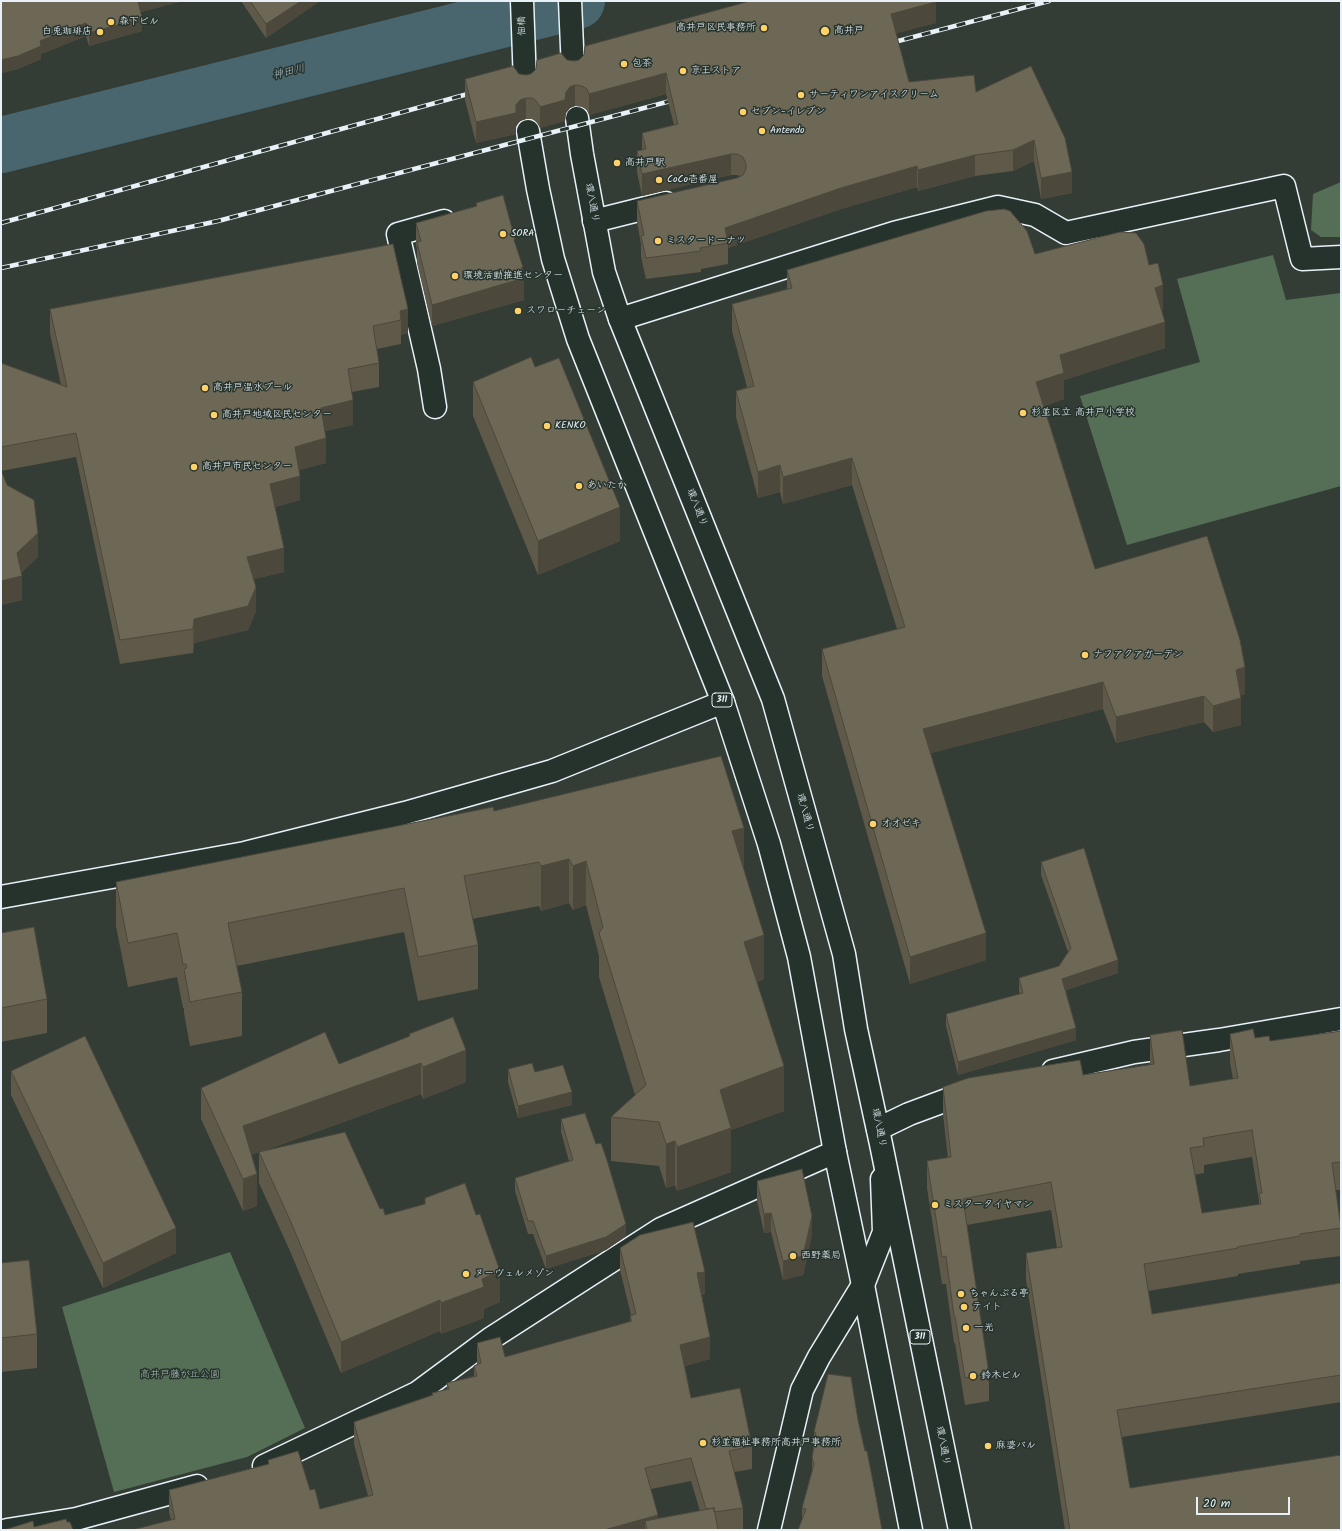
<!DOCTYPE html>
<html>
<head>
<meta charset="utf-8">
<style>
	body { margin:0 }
	#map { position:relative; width:1342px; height:1531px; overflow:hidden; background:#343d35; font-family:Kalam,sans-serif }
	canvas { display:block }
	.frame { position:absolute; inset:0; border:2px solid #e8f1f8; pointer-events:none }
	.scale { position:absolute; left:1196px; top:1497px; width:94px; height:18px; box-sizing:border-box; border:2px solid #e8f1f8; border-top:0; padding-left:5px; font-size:12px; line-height:14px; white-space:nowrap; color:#e8f1f8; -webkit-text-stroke:3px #26332d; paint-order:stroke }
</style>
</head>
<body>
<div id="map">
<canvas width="1342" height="1531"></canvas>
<div class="frame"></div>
<div class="scale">20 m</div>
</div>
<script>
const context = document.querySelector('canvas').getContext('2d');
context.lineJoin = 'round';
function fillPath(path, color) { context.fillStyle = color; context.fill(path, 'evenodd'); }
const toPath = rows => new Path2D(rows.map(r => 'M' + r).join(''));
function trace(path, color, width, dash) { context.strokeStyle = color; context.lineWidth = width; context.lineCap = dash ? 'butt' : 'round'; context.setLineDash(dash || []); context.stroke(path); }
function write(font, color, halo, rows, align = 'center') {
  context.font = font + ' Kalam,"Klee One",sans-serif'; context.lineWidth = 3; context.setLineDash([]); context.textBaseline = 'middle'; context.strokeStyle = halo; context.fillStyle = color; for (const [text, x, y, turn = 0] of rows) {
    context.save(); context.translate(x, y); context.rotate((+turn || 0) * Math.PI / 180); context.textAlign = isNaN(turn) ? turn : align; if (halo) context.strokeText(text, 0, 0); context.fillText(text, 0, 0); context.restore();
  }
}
const green = toPath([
	[1341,182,1341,237,1321,237,1311,230,1313,194],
	[1273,255,1286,300,1341,293,1341,486,1127,545,1080,396,1200,362,1177,279],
	[230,1252,305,1428,247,1457,114,1492,62,1307]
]);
const river = toPath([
	[1,145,577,1]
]);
const minor = toPath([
	[594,221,666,203],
	[620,319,894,233,998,207,1035,215,1066,233,1284,186,1302,259,1341,257],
	[435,407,429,369,398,234,444,221],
	[1,897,245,853,405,813,552,771,723,702],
	[1053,1071,1134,1052,1219,1040,1341,1019],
	[878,1129,909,1114,971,1091],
	[264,1466,417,1393,490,1339,661,1229,835,1152],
	[7,1530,76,1519,197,1486],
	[769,1530,802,1390,819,1357,863,1285,884,1232,882,1179]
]);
const major = toPath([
	[522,1,525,84],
	[570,1,573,70],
	[577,118,582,154,604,272,620,319,773,699,844,954,856,1029,881,1144,960,1530],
	[528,131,538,189,553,259,578,339,723,702,769,844,799,957,835,1152,863,1285,911,1530]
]);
const rail = toPath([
	[887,44,1049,1],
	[1,223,475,92],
	[1,268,218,221,678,99]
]);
const wall = toPath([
	[1,1,183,1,141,12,142,31,89,46,86,36,41,54,41,59,18,69,1,73],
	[241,1,320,1,266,38],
	[936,23,896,33,909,82,976,92,1031,66,1072,193,1041,199,1034,161,1013,171,975,176,918,191,917,187,841,209,728,248,728,264,701,269,701,272,646,279,641,257,641,244,637,222,637,201,737,178,740,176,737,175,731,175,642,196,637,172,637,151,642,150,642,133,674,125,666,94,589,115,587,110,582,107,575,106,570,108,566,113,565,121,540,128,537,123,533,119,526,119,520,121,516,126,516,134,476,143,465,100,465,79,519,74,526,75,567,60,574,61],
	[476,203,515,244,523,274,524,300,432,326,417,263,417,250,416,244,416,223,476,206],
	[393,244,408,333,401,335,401,344,377,349,379,363,379,387,352,392,353,425,325,431,326,463,299,470,300,500,275,507,284,572,254,579,256,611,248,630,194,643,193,653,120,664,76,457,1,471,7,485,38,557,21,573,22,600,1,605,1,363,61,385,50,333,50,309],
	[1035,254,1149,265,1163,311,1162,311,1165,348,1064,380,1064,399,1044,406,1095,569,1245,694,1241,695,1241,725,1213,732,1204,722,1116,743,1103,709,931,753,986,960,910,984,822,676,822,649,897,629,852,485,783,504,780,492,758,498,736,417,736,391,747,387,732,331,732,304,787,289,787,270],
	[535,367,620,541,538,575,473,416,473,382],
	[494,811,744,872,764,979,757,982,784,1111,731,1130,731,1172,677,1191,675,1185,666,1188,659,1166,611,1161,611,1117,635,1095,599,977,599,956,586,905,573,910,569,903,541,911,539,906,472,919,478,945,478,989,418,1001,404,932,237,966,242,992,242,1036,190,1046,184,1013,184,1008,183,1008,177,977,128,987,116,926,116,882],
	[1041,862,1118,973,1066,990,1076,1040,958,1075,946,1026,946,1014,1020,994,1019,991,1019,978,1059,966,1068,952,1041,875],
	[1,933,47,999,47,1033,1,1042],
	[1341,1031,1341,1190,1335,1190,1341,1228,1341,1256,1300,1261,1300,1264,1238,1274,1238,1276,1148,1291,1152,1314,1341,1283,1341,1402,1122,1437,1130,1488,1341,1530,1065,1530,1026,1280,1026,1253,1057,1248,1051,1210,967,1225,989,1374,989,1401,965,1405,955,1343,954,1343,946,1284,942,1284,927,1188,927,1161,948,1158,943,1114,943,1087,1083,1075,1150,1065,1150,1035,1190,1086,1233,1079,1230,1062,1230,1034,1270,1041],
	[1252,1157,1259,1201,1259,1205,1202,1213,1194,1175,1204,1173,1204,1165],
	[409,1034,466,1082,423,1099,421,1094,266,1150,380,1209,385,1215,500,1302,484,1309,484,1318,441,1334,440,1331,341,1373,290,1251,259,1183,259,1152,251,1155,257,1206,243,1211,201,1119,201,1088,339,1064,409,1037],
	[508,1069,572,1105,518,1118,508,1082],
	[11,1071,176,1253,103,1288,11,1095],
	[561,1119,626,1236,606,1250,546,1269,533,1234,528,1234,515,1191,515,1178,569,1161,561,1132],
	[757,1181,812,1235,803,1275,783,1280,771,1232,764,1233,757,1200],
	[620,1248,705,1294,702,1295,710,1359,685,1366,691,1398,752,1446,752,1469,734,1472,743,1508,743,1530,132,1530,171,1520,169,1512,169,1490,268,1464,268,1460,310,1490,320,1509,368,1496,354,1444,354,1422,432,1395,432,1393,447,1389,447,1383,474,1376,474,1366,477,1365,477,1343,505,1357,630,1322,630,1316,631,1315,620,1270],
	[691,1481,700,1511,658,1518,651,1489],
	[1,1263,37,1334,37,1368,1,1372],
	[858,1420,802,1519,802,1508,812,1472,812,1458,814,1444,814,1432]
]);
const shadedWall = toPath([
	[137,1,183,1,137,13],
	[301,1,320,1,266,38,266,24],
	[936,2,936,23,891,35,891,14],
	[142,18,142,31,89,46,89,33],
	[86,23,86,36,41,54,41,59,18,69,1,73,1,60,40,41],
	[666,73,666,94,589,115,589,94],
	[575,85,575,106,570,108,566,113,565,121,540,128,540,107,566,92,570,87],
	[526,98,526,119,520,121,516,126,516,134,476,143,476,122,516,105,520,100],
	[1034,140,1034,161,1013,171,1013,150],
	[731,154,731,175,642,196,642,174],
	[975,155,975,176,918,191,918,170],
	[917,166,917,187,841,209,728,248,728,243,725,228,841,188],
	[1072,172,1072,193,1041,199,1041,178],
	[523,267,523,279,524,278,524,300,432,326,432,305],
	[1163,285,1163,311,1155,314,1155,288],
	[408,309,408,333,401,335,401,320,400,311],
	[1165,322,1165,348,1064,380,1064,399,1036,408,1036,382,1060,355],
	[353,400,353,425,321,432,321,408],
	[326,438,326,463,295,471,295,447],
	[852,458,852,485,783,504,783,477],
	[780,465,780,492,758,498,758,472],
	[300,476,300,500,270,508,270,484],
	[620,507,620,541,538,575,538,541],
	[38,533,38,557,17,577,22,576,22,600,1,605,1,581,17,553],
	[284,548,284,572,247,581,247,557],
	[256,587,256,611,248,630,194,643,193,653,194,619],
	[1245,667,1245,694,1236,697,1236,670],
	[1103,682,1103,709,923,755,923,729],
	[1204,696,1204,722,1116,743,1116,717],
	[1241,698,1241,725,1213,732,1213,706],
	[744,828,744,872,732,831],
	[569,859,569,903,541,911,541,866],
	[586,861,586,905,573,910,573,866],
	[986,933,986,960,910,984,910,957],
	[764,935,764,979,744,986,744,942],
	[1118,960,1118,973,1062,991,1062,979],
	[1076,1028,1076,1040,958,1075,958,1062],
	[466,1050,466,1082,423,1099,423,1067],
	[421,1063,421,1094,243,1158,243,1126],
	[784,1066,784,1111,731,1130,731,1172,677,1191,677,1147,720,1090],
	[572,1092,572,1105,518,1118,518,1106],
	[675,1141,675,1185,666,1188,666,1144],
	[257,1174,257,1206,243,1211,243,1179],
	[771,1213,771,1232,764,1233,764,1214],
	[812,1216,812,1235,803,1275,783,1280,783,1261],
	[626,1224,626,1236,606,1250,546,1269,546,1256],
	[176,1228,176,1253,103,1288,103,1263],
	[500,1271,500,1302,484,1309,484,1318,441,1334,441,1303,482,1279],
	[705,1272,705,1294,697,1296,697,1273],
	[440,1300,440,1331,341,1373,341,1342],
	[710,1337,710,1359,680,1367,680,1345],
	[658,1515,658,1530,645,1521,645,1530,604,1530]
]);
const building = toPath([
	[1,1,138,1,142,18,89,33,86,23,40,41,41,46,18,56,1,60,1,1],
	[250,1,301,1,266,24,250,1],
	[750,1,936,1,936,2,891,14,909,82,974,75,976,92,1031,66,1065,138,1072,172,1041,178,1034,140,1013,150,975,155,918,170,917,166,841,188,725,228,728,243,700,248,701,251,646,258,641,236,644,235,637,201,737,178,743,175,746,169,746,164,743,157,737,154,731,154,642,174,637,151,646,149,642,133,678,124,666,73,589,94,587,89,582,86,575,85,570,87,566,92,565,100,540,107,537,102,533,98,526,98,520,100,516,105,516,113,476,122,465,79,513,66,519,74,526,75,531,74,536,69,537,60,561,53,567,60,574,61,579,60,584,55,585,46,750,1],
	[503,195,515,239,514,240,523,267,521,268,524,278,432,305,417,242,421,241,416,223,477,206,476,203,503,195],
	[1004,209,1010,211,1027,231,1035,254,1120,232,1136,233,1144,244,1149,265,1158,263,1163,285,1155,288,1165,322,1060,355,1064,373,1036,382,1095,569,1207,536,1240,640,1245,667,1236,670,1241,698,1213,706,1204,696,1116,717,1103,682,923,729,986,933,910,957,822,649,905,627,852,458,783,477,780,465,758,472,736,391,754,386,732,304,792,288,787,270,986,211,1004,209],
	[393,244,408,309,400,311,401,320,373,326,379,363,348,369,353,400,321,408,326,438,295,447,300,476,270,484,284,548,247,557,256,587,248,606,194,619,193,629,120,640,76,433,1,447,1,363,67,387,50,309,393,244],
	[531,357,535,367,559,358,620,507,538,541,473,382,531,357],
	[1,470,7,485,34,500,38,533,17,553,22,576,1,581,1,470],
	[721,756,744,828,732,831,764,935,744,942,784,1066,720,1090,731,1128,677,1147,675,1141,666,1144,659,1122,611,1117,646,1085,599,933,603,927,586,861,573,866,569,859,541,866,539,862,464,876,478,945,418,957,404,888,228,923,242,992,190,1002,184,969,187,968,186,964,183,964,177,933,128,943,116,882,493,807,494,811,721,756],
	[1084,848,1118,960,1062,979,1076,1028,958,1062,946,1014,1023,993,1019,978,1059,966,1071,948,1041,862,1084,848],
	[34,927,47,999,1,1008,1,933,34,927],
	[453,1017,466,1050,423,1067,421,1063,243,1126,257,1174,243,1179,201,1088,325,1032,339,1064,410,1036,409,1034,453,1017],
	[1253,1029,1255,1038,1269,1036,1270,1041,1341,1031,1341,1162,1332,1163,1341,1228,1300,1234,1300,1236,1237,1247,1238,1248,1144,1264,1152,1314,1341,1283,1341,1375,1117,1410,1130,1488,1341,1455,1341,1530,1070,1530,1026,1253,1062,1247,1051,1182,963,1199,989,1374,965,1378,955,1316,954,1316,946,1256,942,1257,927,1161,951,1157,943,1087,968,1078,1080,1060,1083,1075,1154,1064,1150,1035,1182,1030,1190,1086,1238,1078,1230,1034,1253,1029],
	[1252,1130,1262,1193,1259,1193,1261,1204,1202,1213,1190,1148,1204,1146,1203,1138,1252,1130],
	[85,1036,176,1228,103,1263,11,1071,85,1036],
	[532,1063,535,1072,563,1065,572,1092,518,1106,508,1069,532,1063],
	[585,1113,596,1144,601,1143,607,1160,626,1224,606,1237,546,1256,533,1221,528,1221,515,1178,573,1160,561,1119,585,1113],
	[345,1132,380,1209,383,1208,385,1215,425,1204,425,1198,465,1183,476,1215,480,1214,500,1271,482,1279,484,1287,441,1303,440,1300,341,1342,290,1220,259,1152,345,1132],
	[802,1169,812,1216,803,1256,783,1261,771,1213,764,1214,757,1181,802,1169],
	[693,1222,705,1272,697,1273,710,1337,680,1345,691,1398,740,1388,752,1446,729,1451,743,1508,714,1512,714,1508,706,1509,691,1458,645,1468,658,1515,604,1530,132,1530,175,1519,169,1490,269,1464,268,1460,298,1451,310,1490,315,1489,320,1509,373,1495,354,1422,433,1395,432,1393,449,1389,447,1383,477,1376,474,1366,481,1363,477,1343,500,1337,505,1357,632,1321,630,1316,636,1314,620,1248,640,1235,693,1222],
	[29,1260,37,1334,1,1338,1,1263,29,1260],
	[828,1374,851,1377,858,1420,865,1451,867,1451,876,1497,882,1530,798,1530,806,1509,802,1508,814,1464,812,1458,816,1433,814,1432,828,1374],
	[714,1508,718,1530,647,1530,645,1521,714,1508],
	[66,1519,67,1522,70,1522,73,1530,4,1530,33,1521,34,1527,66,1519]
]);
const markers = [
	[111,22,4,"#ffd166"],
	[764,28,4,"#ffd166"],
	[825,31,5,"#ffd166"],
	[100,32,4,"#ffd166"],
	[624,64,4,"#ffd166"],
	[683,71,4,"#ffd166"],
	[801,95,4,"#ffd166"],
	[743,112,4,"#ffd166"],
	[762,131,4,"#ffd166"],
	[617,163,4,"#ffd166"],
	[659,180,4,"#ffd166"],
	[503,234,4,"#ffd166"],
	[658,241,4,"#ffd166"],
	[455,276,4,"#ffd166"],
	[518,311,4,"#ffd166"],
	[205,388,4,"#ffd166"],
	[1023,413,4,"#ffd166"],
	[214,415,4,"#ffd166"],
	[547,426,4,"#ffd166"],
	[194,467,4,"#ffd166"],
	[579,486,4,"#ffd166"],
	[1085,655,4,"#ffd166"],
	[873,824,4,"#ffd166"],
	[935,1205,4,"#ffd166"],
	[793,1256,4,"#ffd166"],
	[466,1274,4,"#ffd166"],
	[961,1294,4,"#ffd166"],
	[964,1307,4,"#ffd166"],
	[966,1328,4,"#ffd166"],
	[973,1376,4,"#ffd166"],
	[703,1443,4,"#ffd166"],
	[988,1446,4,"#ffd166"]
];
const shields = [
	[722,700,20],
	[920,1337,20]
];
const shieldNames = [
	["311",722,700],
	["311",920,1337]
];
const poiNames = [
	["森下ビル",119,22],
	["高井戸区民事務所",756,28,"right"],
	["高井戸",834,31],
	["白兎珈琲店",92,32,"right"],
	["包茶",632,64],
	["京王ストア",691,71],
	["サーティワンアイスクリーム",809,95],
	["セブン-イレブン",751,112],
	["Antendo",770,131],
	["高井戸駅",625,163],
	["CoCo壱番屋",667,180],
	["SORA",511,234],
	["ミスタードーナツ",666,241],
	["環境活動推進センター",463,276],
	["スワローチェーン",526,311],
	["高井戸温水プール",213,388],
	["杉並区立 高井戸小学校",1031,413],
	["高井戸地域区民センター",222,415],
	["KENKO",555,426],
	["高井戸市民センター",202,467],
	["あいたか",587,486],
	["ナフアクアガーデン",1093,655],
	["オオゼキ",881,824],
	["ミスタータイヤマン",943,1205],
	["西野薬局",801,1256],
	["ヌーヴェルメゾン",474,1274],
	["ちゃんぷる亭",969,1294],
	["テイト",972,1307],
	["一光",974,1328],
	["鈴木ビル",981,1376],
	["杉並福祉事務所高井戸事務所",711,1443],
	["麻婆バル",996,1446]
];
const streetNames = [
	["佃橋",523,26,-92],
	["環八通り",591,203,79],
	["環八通り",696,508,68],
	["環八通り",804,813,74],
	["環八通り",878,1128,78],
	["環八通り",942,1446,79]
];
const parkNames = [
	["高井戸藤が丘公園",180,1375]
];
const waterNames = [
	["神田川",289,73,-14]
];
fillPath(green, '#546f56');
trace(river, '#49656e', 56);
trace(minor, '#e8f1f8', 25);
trace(major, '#e8f1f8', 25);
trace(minor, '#26332d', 22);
trace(major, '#26332d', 22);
trace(rail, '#e8f1f8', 4.5);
trace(rail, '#26332d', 3, [9]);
fillPath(wall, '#5e5949');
fillPath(shadedWall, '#4c483c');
fillPath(building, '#6d6755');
trace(building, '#4c483c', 1);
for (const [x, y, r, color] of markers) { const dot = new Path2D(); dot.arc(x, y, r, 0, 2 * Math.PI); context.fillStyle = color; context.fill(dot); trace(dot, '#26332d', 1.5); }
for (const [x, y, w] of shields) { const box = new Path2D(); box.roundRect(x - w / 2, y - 7, w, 14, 3); context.fillStyle = '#26332d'; context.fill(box); trace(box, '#e8f1f8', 1); }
write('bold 9px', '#e8f1f8', null, shieldNames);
write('10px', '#e8f1f8', '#26332d', poiNames, 'left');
write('10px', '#e8f1f8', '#26332d', streetNames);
write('10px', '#adbdb7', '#26332d', parkNames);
write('italic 11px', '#a8b9c1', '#26332d', waterNames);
</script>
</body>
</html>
